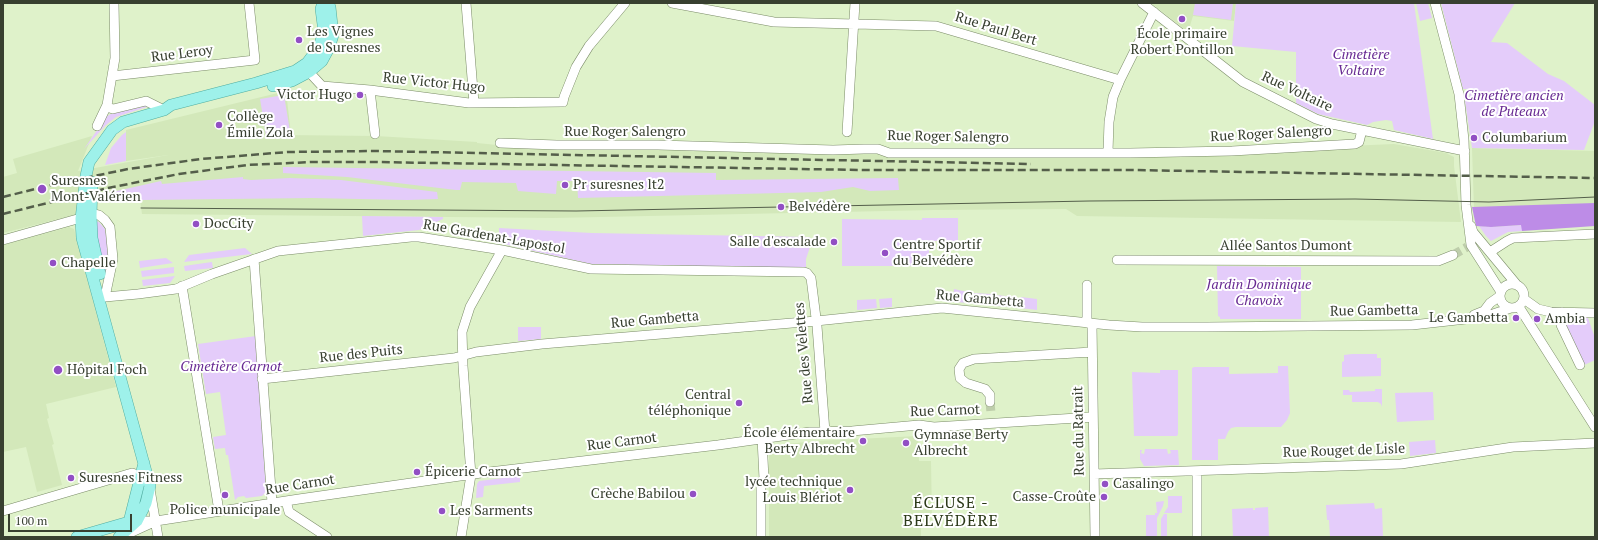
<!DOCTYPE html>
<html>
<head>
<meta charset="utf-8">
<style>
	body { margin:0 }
	#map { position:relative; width:1598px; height:540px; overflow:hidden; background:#dff2ca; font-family:"PT Serif",serif }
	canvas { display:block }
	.frame { position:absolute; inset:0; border:4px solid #384030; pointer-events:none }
	.scale { position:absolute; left:8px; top:514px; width:124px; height:18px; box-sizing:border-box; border:2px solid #384030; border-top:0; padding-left:5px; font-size:12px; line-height:14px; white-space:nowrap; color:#384030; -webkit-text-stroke:3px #fff; paint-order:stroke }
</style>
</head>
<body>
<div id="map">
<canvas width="1598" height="540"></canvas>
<div class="frame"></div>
<div class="scale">100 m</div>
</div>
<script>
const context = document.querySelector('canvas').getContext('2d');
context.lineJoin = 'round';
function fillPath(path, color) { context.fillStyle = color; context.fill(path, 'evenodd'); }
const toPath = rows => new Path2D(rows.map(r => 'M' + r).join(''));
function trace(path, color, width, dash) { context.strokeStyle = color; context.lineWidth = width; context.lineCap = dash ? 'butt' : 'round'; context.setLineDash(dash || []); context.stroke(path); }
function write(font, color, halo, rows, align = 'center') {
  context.font = font + ' "PT Serif",serif'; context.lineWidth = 4; context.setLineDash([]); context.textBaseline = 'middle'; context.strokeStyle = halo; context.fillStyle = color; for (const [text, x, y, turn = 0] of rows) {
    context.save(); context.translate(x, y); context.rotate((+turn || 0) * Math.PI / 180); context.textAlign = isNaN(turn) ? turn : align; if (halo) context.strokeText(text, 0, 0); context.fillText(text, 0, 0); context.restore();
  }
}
const built = toPath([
	[1151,3,1236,3,1234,21,1193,16,1188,32],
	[286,91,291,134,286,135,376,136,477,142,477,143,497,145,790,153,913,154,1186,153,1394,144,1446,153,1454,157,1454,166,1461,222,1077,216,1066,209,934,210,553,218,142,214,139,193,98,203,78,214,3,233,3,177,17,173,13,159,92,136,78,171,168,155,126,161,126,130],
	[1472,148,1595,151,1595,226,1474,209],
	[69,227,74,229,116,387,46,404,49,418,47,419,54,444,52,445,62,485,37,492,26,447,3,452,3,245],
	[918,436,919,461,931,461,932,520,921,520,921,537,769,537,769,446,815,441]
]);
const green = toPath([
	[1195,3,1233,3,1231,20,1193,15],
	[1236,3,1414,3,1433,139,1394,130,1392,121,1386,120,1373,122,1367,125,1318,114,1296,103,1296,52,1232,46],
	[1416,3,1428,3,1432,18,1420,21],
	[1441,3,1515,3,1491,42,1507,43,1548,74,1564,81,1595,105,1595,121,1584,150,1472,148,1465,101,1469,98,1470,92,1467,89,1463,89],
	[284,95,290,131,266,135,260,99],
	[143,104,150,106,116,117,106,125,84,149,107,116,119,110],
	[126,132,126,161,105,165,111,148,122,135],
	[283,167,716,173,716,180,898,178,899,190,870,191,853,187,821,192,578,198,577,181,557,181,556,194,518,191,516,183,462,182,460,190,456,190,347,177,283,173],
	[243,177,243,179,251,180,290,178,341,180,437,192,438,199,407,200,312,198,141,200,140,193,103,202,99,195,161,181,162,184],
	[362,216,443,217,443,219,419,230,363,236],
	[922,218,958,218,958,241,929,241,929,266,842,266,842,219,922,220],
	[94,220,99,222,105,229,109,254,108,274,105,275,100,255],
	[1522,225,1522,231,1508,232,1491,241,1486,236,1479,226,1491,227],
	[499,228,592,233,810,237,810,247,806,259,806,268,591,264,499,243],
	[245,248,252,254,184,262,189,255],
	[166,258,173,263,140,268,139,261],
	[212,262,213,268,185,271,184,266],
	[1217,266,1301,267,1301,319,1220,319,1220,317,1218,316],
	[174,267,174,273,142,277,141,271],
	[175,276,170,283,143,286,142,280],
	[954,289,967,292,967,303,957,302,954,300,953,298],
	[973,293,991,294,990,305,972,303],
	[996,295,1015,297,1014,307,996,306],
	[1021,297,1037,299,1037,310,1020,308],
	[892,298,892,307,880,308,879,299],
	[876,299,877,308,857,310,857,300],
	[1564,316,1588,318,1595,338,1595,360,1582,366,1564,327],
	[518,327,541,327,541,339,518,341],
	[256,336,266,492,262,496,246,498,244,496,238,497,235,500,228,455,226,455,225,448,215,449,213,437,226,435,220,392,206,394,198,344],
	[1352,354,1377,354,1377,358,1381,358,1381,376,1342,377,1342,362,1344,361,1344,355],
	[1278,366,1288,366,1290,413,1287,420,1281,427,1236,427,1231,428,1228,432,1225,439,1218,439,1218,460,1192,460,1192,368,1194,367,1229,367,1229,374,1278,373],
	[1160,370,1178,370,1178,434,1177,436,1134,436,1132,372,1160,373],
	[1375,389,1382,389,1382,407,1381,404,1378,402,1352,402,1352,395,1343,395,1343,390,1349,390,1350,392,1375,391],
	[1433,392,1434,420,1397,422,1395,393],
	[1435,440,1436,453,1410,456,1409,442],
	[1145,449,1167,449,1168,454,1171,453,1170,450,1178,450,1179,465,1144,466,1140,459,1140,450,1142,450,1141,453,1144,454],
	[520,476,520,482,484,486,483,497,476,498,477,484,479,481],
	[1168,496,1182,496,1182,513,1164,513,1168,507],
	[1164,501,1163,506,1157,518,1157,537,1146,537,1146,515,1155,515,1155,513,1157,513,1156,502],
	[1374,503,1375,509,1382,508,1383,537,1330,537,1329,520,1327,520,1326,505],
	[1268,507,1269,537,1233,537,1232,509,1253,508,1253,510,1255,510,1255,508],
	[1164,514,1167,514,1167,537,1161,537,1161,519]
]);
const forest = toPath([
	[1595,203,1595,226,1522,231,1521,225,1491,227,1476,226,1472,207]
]);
const minorTunnel = toPath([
	[1453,255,1467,247],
	[990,402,991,413]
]);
const minor = toPath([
	[466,3,474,103],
	[672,3,774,22,936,26,1120,80],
	[1142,3,1243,82,1316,119,1332,124,1465,151],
	[1435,3,1459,94,1464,140,1466,205,1471,245,1501,292],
	[309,72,322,86,370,90,469,103,563,102,564,97,576,67,589,46,625,3],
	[112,76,255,60,249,3],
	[370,90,375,134],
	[107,105,110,108,113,109,146,101,164,110],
	[97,126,107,105,115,58,114,3],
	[847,132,855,3],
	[500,143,557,145,658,145,833,150,864,149,878,149,889,153,1130,153,1232,151,1355,144,1359,142,1362,130],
	[1108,152,1109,122,1113,97,1120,80,1154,12],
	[1471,226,1473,232,1517,285],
	[3,240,95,214,99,215,105,220,110,227,113,259,105,297],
	[1490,252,1507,241,1513,238,1595,234],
	[254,259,272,503],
	[1117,260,1438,261,1453,255],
	'1500 296a12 12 0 1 1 24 0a12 12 0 1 1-24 0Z',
	[1087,285,1087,323],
	[182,286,219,511],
	[105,297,138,294,176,289,212,274,278,251,411,237,419,237,502,250,591,269,804,272,807,273,811,278,817,326,825,432],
	[1524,299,1538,309,1551,312,1595,313],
	[1519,307,1595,427],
	[1562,312,1562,324,1561,325,1580,365],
	[1474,315,1484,311,1490,303,1500,296],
	[1092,324,1095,537],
	[262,379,454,358,476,352,542,344,816,321,942,308,1109,325,1142,327,1207,327,1412,325,1484,317,1511,308],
	[990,402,990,395,985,389,966,383,960,378,959,369,963,363,974,359,1092,352],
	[1197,471,1197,537],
	[1094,474,1401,464,1513,447,1595,443],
	[150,489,158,537],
	[286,501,289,512,327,537],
	[3,511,132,473,140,476],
	[137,521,156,521,299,499,481,473,718,445,810,432,852,431,919,425,934,427,1093,417],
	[121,537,154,522],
	[461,537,471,475,463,366,462,332,470,307,502,250],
	[761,537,761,482,764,479,762,438]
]);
const major = toPath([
	[273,86,292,81,309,72,322,61,329,48,333,35,330,7,327,3],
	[92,182,91,216,92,238,100,274],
	[129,522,144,463],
	[77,537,129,522,136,521],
	[119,537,137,521,146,503,150,486,82,238,81,219,86,176,89,162,112,130,123,122,164,110,171,105,256,83,295,71,307,63,319,47,324,32,321,9,323,3]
]);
const tram = toPath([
	[141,208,576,211,1089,201,1355,199,1489,202,1595,197]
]);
const rail = toPath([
	[3,197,51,185,128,169,201,159,288,152,374,151,1031,164],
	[3,214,108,188,179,174,247,165,312,162,375,162,863,170,1131,170,1595,178]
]);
const markers = [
	[1182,19,4,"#924fc4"],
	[299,40,4,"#924fc4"],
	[360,95,4,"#924fc4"],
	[219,125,4,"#924fc4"],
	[1474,138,4,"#924fc4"],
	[565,185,4,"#924fc4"],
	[42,189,5,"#924fc4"],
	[781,207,4,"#924fc4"],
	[196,224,4,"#924fc4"],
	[834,242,4,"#924fc4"],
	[885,253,4,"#924fc4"],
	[53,263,4,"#924fc4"],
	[1516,318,4,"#924fc4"],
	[1537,319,4,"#924fc4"],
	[58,370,5,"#924fc4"],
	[739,403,4,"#924fc4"],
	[863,441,4,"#924fc4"],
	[906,443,4,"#924fc4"],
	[417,472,4,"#924fc4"],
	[71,478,4,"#924fc4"],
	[1105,484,4,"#924fc4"],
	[850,490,4,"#924fc4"],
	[693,494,4,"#924fc4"],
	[225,495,4,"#924fc4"],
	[1104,497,4,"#924fc4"],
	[442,511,4,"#924fc4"]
];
const streetNames = [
	["Rue Paul Bert",996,29,17],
	["Rue Leroy",182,54,-7],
	["Rue Victor Hugo",434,83,6],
	["Rue Voltaire",1297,92,25],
	["Rue Roger Salengro",625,132],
	["Rue Roger Salengro",1271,134,-3],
	["Rue Roger Salengro",948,137,1],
	["Rue Gardenat-Lapostol",494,237,10],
	["Allée Santos Dumont",1286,246],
	["Rue Gambetta",980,299,5],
	["Rue Gambetta",1374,311,-1],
	["Rue Gambetta",655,320,-5],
	["Rue des Velettes",804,353,-95],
	["Rue des Puits",361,354,-6],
	["Rue Carnot",945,411,-2],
	["Rue du Ratrait",1079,431,-91],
	["Rue Carnot",622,442,-7],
	["Rue Rouget de Lisle",1344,451,-2],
	["Rue Carnot",300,485,-9]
];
const poiNames = [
	["Les Vignes",307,32],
	["de Suresnes",307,48],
	["École primaire",1182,34,"center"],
	["Robert Pontillon",1182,50,"center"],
	["Victor Hugo",352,95,"right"],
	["Collège",227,117],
	["Émile Zola",227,133],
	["Columbarium",1482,138],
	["Suresnes",51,181],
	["Mont-Valérien",51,197],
	["Pr suresnes lt2",573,185],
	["Belvédère",789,207],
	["DocCity",204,224],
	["Salle d'escalade",826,242,"right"],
	["Centre Sportif",893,245],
	["du Belvédère",893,261],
	["Chapelle",61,263],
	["Le Gambetta",1508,318,"right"],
	["Ambia",1545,319],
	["Hôpital Foch",67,370],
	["Central",731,395,"right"],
	["téléphonique",731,411,"right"],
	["École élémentaire",855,433,"right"],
	["Berty Albrecht",855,449,"right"],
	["Gymnase Berty",914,435],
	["Albrecht",914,451],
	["Épicerie Carnot",425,472],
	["Suresnes Fitness",79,478],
	["lycée technique",842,482,"right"],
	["Louis Blériot",842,498,"right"],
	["Casalingo",1113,484],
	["Crèche Babilou",685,494,"right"],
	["Casse-Croûte",1096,497,"right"],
	["Police municipale",225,510,"center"],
	["Les Sarments",450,511]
];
const parkNames = [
	["Cimetière",1361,55],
	["Voltaire",1361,71],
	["Cimetière ancien",1514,96],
	["de Puteaux",1514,112],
	["Jardin Dominique",1259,285],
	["Chavoix",1259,301],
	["Cimetière Carnot",231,367]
];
const quarterNames = [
	["ÉCLUSE -",951,503],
	["BELVÉDÈRE",951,521]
];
fillPath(built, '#d3e8ba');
fillPath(green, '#e4ccfa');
fillPath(forest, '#bd8ce7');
trace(minorTunnel, '#beceab', 9, [9, 4.5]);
trace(minor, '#7b8c68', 10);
trace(major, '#51ada0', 12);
trace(minor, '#fff', 9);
trace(major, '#9ef1ea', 11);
trace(tram, '#545e4a', 1);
trace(rail, '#545e4a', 2.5, [8, 4]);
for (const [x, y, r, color] of markers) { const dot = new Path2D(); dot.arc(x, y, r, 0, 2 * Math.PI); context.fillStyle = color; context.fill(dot); trace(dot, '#fff', 1.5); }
write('14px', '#384030', '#fff', streetNames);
write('14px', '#384030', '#fff', poiNames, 'left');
write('italic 14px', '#672992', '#fff', parkNames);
context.letterSpacing = '1px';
write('16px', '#2b3918', '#fff', quarterNames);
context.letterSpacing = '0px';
</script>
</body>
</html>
